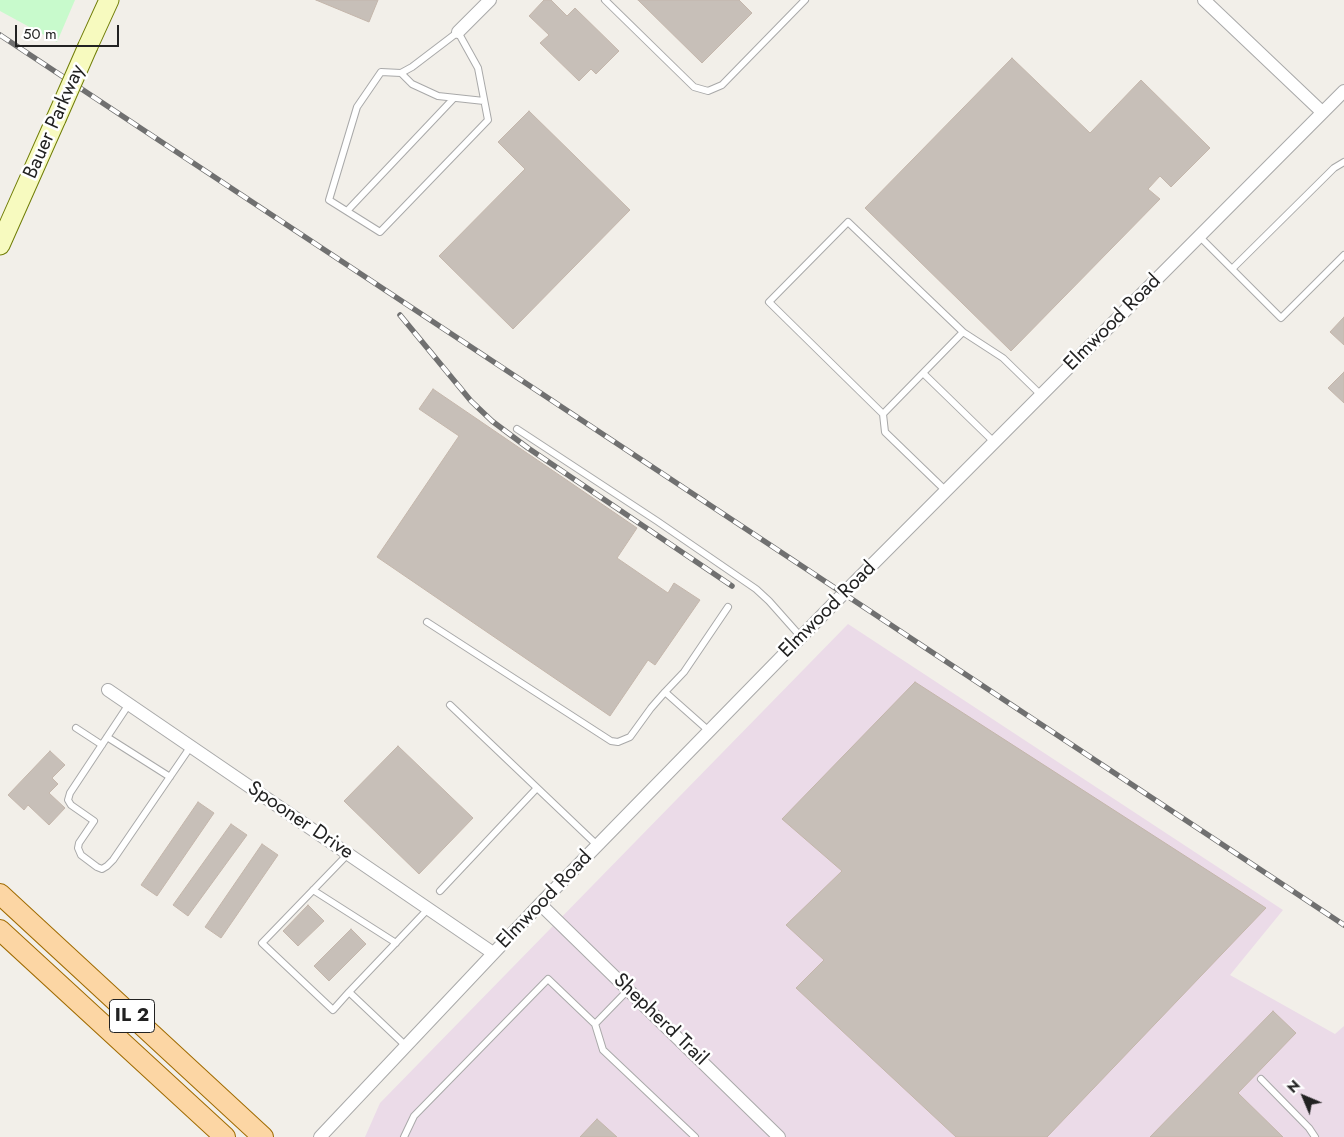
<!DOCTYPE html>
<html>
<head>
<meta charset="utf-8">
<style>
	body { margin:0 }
	#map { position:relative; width:1344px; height:1137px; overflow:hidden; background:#f2efe9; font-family:Jost,sans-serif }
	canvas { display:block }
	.north { position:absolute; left:1279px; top:1072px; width:50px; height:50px; -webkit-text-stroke:4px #fff; paint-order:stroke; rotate:315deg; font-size:14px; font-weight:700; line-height:20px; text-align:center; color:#222 }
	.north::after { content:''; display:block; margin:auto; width:18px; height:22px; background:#222; clip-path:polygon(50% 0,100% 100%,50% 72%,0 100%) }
	.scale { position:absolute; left:15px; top:25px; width:104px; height:22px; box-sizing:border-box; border:2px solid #222; border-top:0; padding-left:6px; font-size:15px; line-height:18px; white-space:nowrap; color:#222; -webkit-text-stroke:4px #fff; paint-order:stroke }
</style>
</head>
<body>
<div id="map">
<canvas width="1344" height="1137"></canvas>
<div class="north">N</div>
<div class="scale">50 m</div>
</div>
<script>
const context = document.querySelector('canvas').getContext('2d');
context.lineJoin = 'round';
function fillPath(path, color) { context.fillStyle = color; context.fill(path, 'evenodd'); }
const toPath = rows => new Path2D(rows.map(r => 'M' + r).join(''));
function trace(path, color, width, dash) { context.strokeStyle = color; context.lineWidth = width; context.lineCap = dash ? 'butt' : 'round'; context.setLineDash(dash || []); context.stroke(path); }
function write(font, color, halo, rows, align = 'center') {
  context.font = font + ' Jost,sans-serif'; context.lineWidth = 5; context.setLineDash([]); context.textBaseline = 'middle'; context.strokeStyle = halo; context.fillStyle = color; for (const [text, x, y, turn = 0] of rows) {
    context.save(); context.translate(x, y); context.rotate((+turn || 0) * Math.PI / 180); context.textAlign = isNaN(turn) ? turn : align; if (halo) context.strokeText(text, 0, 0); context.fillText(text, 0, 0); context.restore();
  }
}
const industrial = toPath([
	[848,624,1283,910,1230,975,1335,1034,1344,1026,1344,1137,365,1137,380,1103]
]);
const park = toPath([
	[0,0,75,0,57,42,0,11]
]);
const building = toPath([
	[316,0,378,0,369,22,316,0],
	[544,0,551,0,567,16,575,8,619,51,596,74,591,69,579,81,540,43,549,35,529,16,544,0],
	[638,0,739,0,752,13,702,63,638,0],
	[1012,58,1090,133,1141,80,1210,148,1171,187,1160,176,1148,189,1160,199,1011,351,865,208,1012,58],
	[529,111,630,210,513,329,439,256,525,169,498,142,529,111],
	[1344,317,1344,345,1330,332,1344,317],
	[1344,372,1344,403,1328,388,1344,372],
	[433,389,637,528,617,558,668,593,674,583,700,600,655,665,648,660,610,716,377,557,459,436,419,409,433,389],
	[915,682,1266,908,1047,1137,956,1137,796,988,824,960,786,925,842,871,782,819,915,682],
	[398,746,473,818,419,874,344,801,398,746],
	[50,751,65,765,52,778,58,784,49,793,65,808,49,825,28,805,24,810,8,795,50,751],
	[198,802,214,813,157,896,141,885,198,802],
	[231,824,247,835,188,916,173,905,231,824],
	[262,844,278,855,221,938,205,927,262,844],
	[308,905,324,921,298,946,283,931,308,905],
	[351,929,366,944,329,981,314,966,351,929],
	[1273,1011,1296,1033,1238,1093,1283,1137,1150,1137,1273,1011],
	[597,1119,617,1137,580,1137,597,1119]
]);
const service = toPath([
	[605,0,694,87,708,91,722,85,805,0],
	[458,32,478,68,488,120,380,232,329,200,357,107,381,72,401,73,412,67,458,32],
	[401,73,412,84,438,96,484,101],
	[347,211,454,98],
	[1199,236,1281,318,1344,255],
	[1232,269,1334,168,1344,162],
	[923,373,994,442],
	[883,414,963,332],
	[517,429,657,521,756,589,769,601,801,637],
	[946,491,885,432,883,414,769,302,848,222,963,332,1003,358,1041,395],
	[427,622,611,741,618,742,630,737,651,708,665,692,709,731],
	[665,692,684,672,728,607],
	[129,704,70,793,68,800,71,805,94,821,79,843,78,848,81,855,97,867,102,869,107,866,113,860,191,746],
	[450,705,597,845],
	[76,728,102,745],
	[107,737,170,777],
	[348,854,262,943,333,1010,349,992],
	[313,890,396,943],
	[440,891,537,788],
	[595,1024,628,990],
	[406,1046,349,992,428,909],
	[1261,1079,1309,1128,1315,1137],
	[404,1137,414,1116,548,979,595,1024,603,1050,695,1137]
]);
const minor = toPath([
	[1204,0,1322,112],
	[458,32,490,0],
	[108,690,493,953],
	[540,904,779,1137],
	[320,1137,540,904,844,593,1344,91]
]);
const secondary = toPath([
	[88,46,109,0],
	[0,245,56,119]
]);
const primary = toPath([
	[0,894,263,1137],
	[0,930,225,1137]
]);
const rail = toPath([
	[0,35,1344,925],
	[400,315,471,401,492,421,528,448,732,586]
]);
const secondaryBridge = toPath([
	[56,119,88,46]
]);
const shields = [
	[132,1016,45]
];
const shieldNames = [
	["IL 2",132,1016]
];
const streetNames = [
	["Bauer Parkway",55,122,-66],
	["Elmwood Road",1113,323,-45],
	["Elmwood Road",828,610,-45],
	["Spooner Drive",300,821,34],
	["Elmwood Road",545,900,-46],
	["Shepherd Trail",660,1020,44]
];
fillPath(industrial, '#ebdbe8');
fillPath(park, '#c8facc');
fillPath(building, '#c7bfb8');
trace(building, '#c4b6ab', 1);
trace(service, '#a9a9a9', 8);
trace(minor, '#a9a9a9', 14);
trace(secondary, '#707d05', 21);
trace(primary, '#a06b00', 22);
trace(service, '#fff', 6);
trace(minor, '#fff', 12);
trace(secondary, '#f7fabf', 19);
trace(primary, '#fcd6a4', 20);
trace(rail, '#707070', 5.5);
trace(rail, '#fff', 4, [11]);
trace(secondaryBridge, '#707d05', 21, []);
trace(secondaryBridge, '#f7fabf', 19);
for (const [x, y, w] of shields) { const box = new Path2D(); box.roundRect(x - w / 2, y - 16.5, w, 33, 4); context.fillStyle = '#fff'; context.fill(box); trace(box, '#222', 1); }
write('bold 19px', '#222', null, shieldNames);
write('20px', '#222', '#fff', streetNames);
</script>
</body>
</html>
